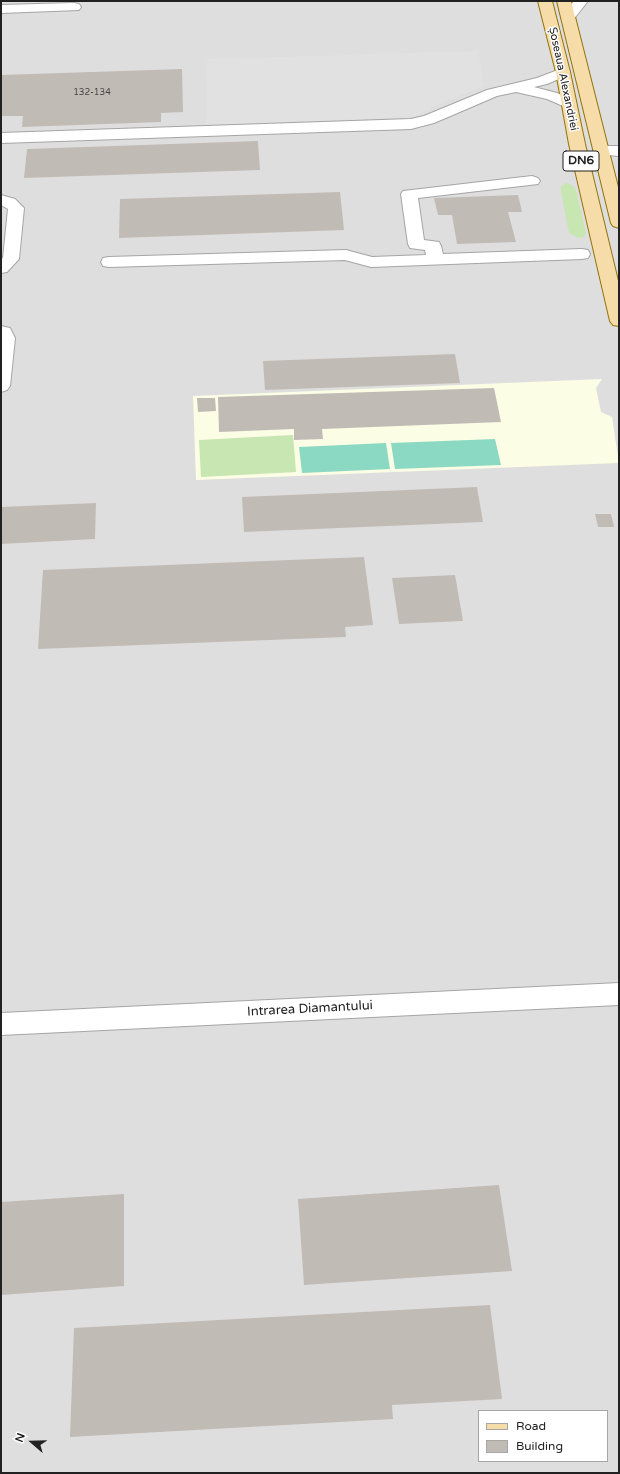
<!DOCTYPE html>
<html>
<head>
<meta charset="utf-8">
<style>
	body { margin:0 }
	#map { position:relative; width:620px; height:1474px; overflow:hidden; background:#f0eee8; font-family:"Varela Round",sans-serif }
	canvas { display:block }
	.frame { position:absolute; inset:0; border:2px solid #212121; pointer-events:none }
	.legend { position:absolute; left:478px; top:1410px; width:130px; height:52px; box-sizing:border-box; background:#fff; border:1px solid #a6a6a6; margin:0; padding:5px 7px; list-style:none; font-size:12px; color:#212121 }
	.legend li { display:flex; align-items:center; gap:8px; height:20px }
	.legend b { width:20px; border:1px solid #a6a6a6 }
	.north { position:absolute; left:12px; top:1422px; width:40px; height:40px; -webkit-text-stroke:3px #fff; paint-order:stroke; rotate:290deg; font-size:11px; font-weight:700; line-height:16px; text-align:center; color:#212121 }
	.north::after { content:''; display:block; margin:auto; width:14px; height:18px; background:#212121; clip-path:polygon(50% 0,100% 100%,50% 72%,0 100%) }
</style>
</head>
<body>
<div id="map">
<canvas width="620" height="1474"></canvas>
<div class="frame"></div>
<ul class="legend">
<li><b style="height:5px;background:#f6dca8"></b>Road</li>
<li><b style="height:11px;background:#c1bbb5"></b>Building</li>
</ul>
<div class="north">N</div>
</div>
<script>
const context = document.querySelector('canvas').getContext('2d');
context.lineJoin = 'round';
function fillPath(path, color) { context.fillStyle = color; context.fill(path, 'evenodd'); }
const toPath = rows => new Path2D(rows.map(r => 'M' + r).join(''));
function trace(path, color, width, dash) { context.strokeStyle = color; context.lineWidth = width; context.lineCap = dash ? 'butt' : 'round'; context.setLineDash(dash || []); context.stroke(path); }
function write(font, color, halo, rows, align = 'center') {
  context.font = font + ' "Varela Round",sans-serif'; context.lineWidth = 3; context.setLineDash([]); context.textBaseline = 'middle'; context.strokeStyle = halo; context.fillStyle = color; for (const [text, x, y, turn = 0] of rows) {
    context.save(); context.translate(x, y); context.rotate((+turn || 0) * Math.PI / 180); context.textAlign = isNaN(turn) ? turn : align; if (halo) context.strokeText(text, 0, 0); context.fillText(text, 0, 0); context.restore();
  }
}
const residential = toPath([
	[1,1,619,1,619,1473,1,1473],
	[479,1411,607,1411,607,1461,479,1461]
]);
const education = toPath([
	[602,379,596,388,601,412,612,417,619,463,196,480,193,396]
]);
const grass = toPath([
	[567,183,573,186,576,190,586,233,584,237,578,238,569,233,561,191,561,186],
	[293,435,296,472,201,477,199,440]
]);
const pitch = toPath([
	[495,439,501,465,395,469,391,443],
	[386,443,390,469,302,473,299,447]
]);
const parking = toPath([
	[478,51,484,86,432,107,414,117,206,125,207,59]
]);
const building = toPath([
	[182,69,183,112,161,113,161,122,22,127,23,116,1,116,1,75],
	[258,141,260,170,24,178,27,149],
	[340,192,344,230,119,238,120,199],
	[518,195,522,212,508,212,516,242,457,244,452,215,438,215,434,198],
	[455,354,460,383,265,390,263,361],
	[494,388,501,422,322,429,323,439,294,440,294,429,219,432,218,397],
	[197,398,215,398,216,411,198,412],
	[477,487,483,522,244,532,242,497],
	[96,503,95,539,1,544,1,507],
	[595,514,611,514,614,527,598,527],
	[364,557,373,625,345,627,346,637,38,649,43,570],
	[455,575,463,621,399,624,392,578],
	[499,1185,512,1271,304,1285,298,1199],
	[124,1194,124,1286,1,1295,1,1202],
	[490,1305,502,1399,392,1405,393,1419,70,1437,74,1328]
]);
const minor = toPath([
	[574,1,588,1,573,20,568,21,563,20,561,17,574,1],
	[74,3,79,4,81,7,79,10,1,13,1,5,74,3],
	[563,68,568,69,570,72,568,75,547,84,534,87,557,93,573,100,576,103,573,106,568,108,563,106,547,99,516,92,497,96,434,123,411,129,1,143,1,133,411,119,424,116,487,90,537,78,563,68],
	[601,146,619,146,619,156,596,154,593,151,596,148,601,146],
	[532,176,538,178,540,181,538,184,418,198,424,240,439,242,441,246,443,254,582,249,588,250,590,254,588,258,582,259,371,267,345,260,109,267,103,266,101,262,103,258,109,257,346,250,372,257,426,255,425,250,410,248,408,244,401,194,403,191,532,176],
	[1,195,15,199,24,208,19,259,7,272,1,273,1,259,3,258,8,209,1,205,1,195],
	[1,326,10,328,15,338,10,386,7,390,1,392,1,326],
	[619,983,619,1005,1,1035,1,1013,619,983]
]);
const major = toPath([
	[538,1,552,1,570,72,585,144,619,285,619,326,613,325,610,321,569,144,556,72,538,1],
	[557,1,571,1,619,191,619,228,613,226,611,223,557,1]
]);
const farNumbernames = [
	["132-134",92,93]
];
const farStreetnames = [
	["Șoseaua Alexandriei",563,79,78]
];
const shields = [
	[581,161,36]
];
const shieldNames = [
	["DN6",581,161]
];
const streetNames = [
	["Intrarea Diamantului",310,1009,-3]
];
fillPath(residential, '#dfdede');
fillPath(education, '#fbfde5');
fillPath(grass, '#c7e6b2');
fillPath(pitch, '#8cd9c3');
fillPath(parking, '#e1e1e1');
fillPath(building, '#c1bbb5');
trace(minor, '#a5a5a5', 2);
trace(major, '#93730b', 2);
fillPath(minor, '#fff');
fillPath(major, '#f6dca8');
write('9px', '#494846', null, farNumbernames);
write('11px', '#212121', '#fff', farStreetnames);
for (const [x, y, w] of shields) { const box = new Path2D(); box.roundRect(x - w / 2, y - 10, w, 20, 3); context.fillStyle = '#fff'; context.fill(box); trace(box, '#212121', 1); }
write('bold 12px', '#212121', null, shieldNames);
write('13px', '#212121', '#fff', streetNames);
</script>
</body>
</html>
